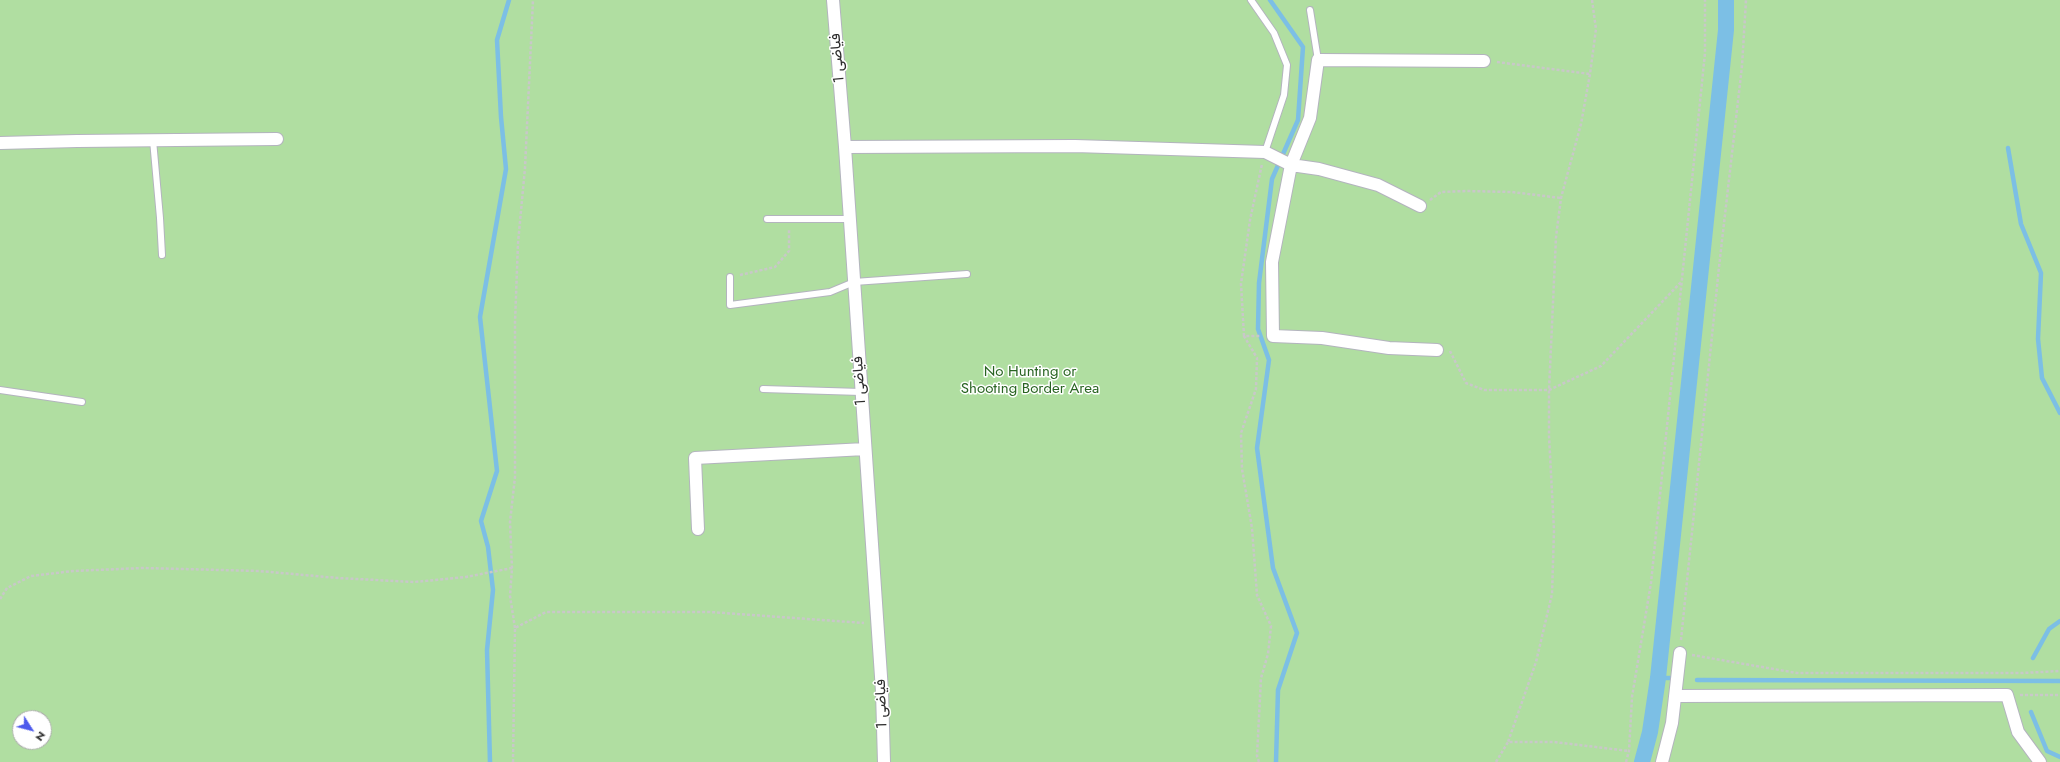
<!DOCTYPE html>
<html>
<head>
<meta charset="utf-8">
<style>
	body { margin:0 }
	#map { position:relative; width:2060px; height:762px; overflow:hidden; background:#ece8e0; font-family:Jost,sans-serif }
	canvas { display:block }
	.north { position:absolute; left:12px; top:710px; width:40px; height:40px; box-sizing:border-box; background:#fff; border:1px solid #ababab; border-radius:50%; rotate:126deg; font-size:11px; font-weight:700; line-height:16px; text-align:center; color:#2c2c2c }
	.north::after { content:''; display:block; margin:auto; width:14px; height:18px; background:#4e5bec; clip-path:polygon(50% 0,100% 100%,50% 72%,0 100%) }
</style>
</head>
<body>
<div id="map">
<canvas width="2060" height="762"></canvas>
<div class="north">N</div>
</div>
<script>
const context = document.querySelector('canvas').getContext('2d');
context.lineJoin = 'round';
function fillPath(path, color) { context.fillStyle = color; context.fill(path, 'evenodd'); }
const toPath = rows => new Path2D(rows.map(r => 'M' + r).join(''));
function trace(path, color, width, dash) { context.strokeStyle = color; context.lineWidth = width; context.lineCap = dash ? 'butt' : 'round'; context.setLineDash(dash || []); context.stroke(path); }
function write(font, color, halo, rows, align = 'center') {
  context.font = font + ' Jost,Vazirmatn,sans-serif'; context.lineWidth = 3; context.setLineDash([]); context.textBaseline = 'middle'; context.strokeStyle = halo; context.fillStyle = color; for (const [text, x, y, turn = 0] of rows) {
    context.save(); context.translate(x, y); context.rotate((+turn || 0) * Math.PI / 180); context.textAlign = isNaN(turn) ? turn : align; if (halo) context.strokeText(text, 0, 0); context.fillText(text, 0, 0); context.restore();
  }
}
const green = toPath([
	[0,0,2060,0,2060,762,0,762],
	[20,718,44,718,44,742,20,742]
]);
const stream = toPath([
	[1270,0,1303,47,1298,120,1272,179,1259,283,1258,329,1269,360,1257,448,1273,568,1297,633,1278,690,1276,762],
	[2008,148,2021,224,2041,273,2038,339,2042,378,2060,413],
	[2033,658,2049,629,2060,621],
	[1658,678,1670,678],
	[1697,680,2060,681],
	[2031,712,2047,751,2060,757],
	[490,762,487,650,493,590,488,547,481,521,497,471,480,317,506,169,501,117,497,40,509,0]
]);
const canal = toPath([
	[1642,762,1650,732,1658,678,1726,30,1726,0]
]);
const path = toPath([
	[1592,0,1596,29,1590,74,1581,124,1561,198,1556,237,1549,390,1549,436,1554,530,1552,594,1536,662,1508,742,1554,742,1629,751],
	[1497,62,1590,74],
	[1430,200,1441,192,1466,191,1512,192,1561,198],
	[740,275,775,267,789,251,789,229],
	[1244,336,1241,284,1250,220,1262,164],
	[1450,351,1466,383,1484,390,1549,390,1601,366,1682,281],
	[0,599,7,588,31,576,73,571,143,568,259,571,338,578,414,582,466,577,512,568],
	[515,628,510,596,512,568,510,522,515,477,515,323,518,243,525,168,533,0],
	[1681,640,1719,267,1742,66,1746,0],
	[1692,655,1797,673,2023,673,2060,671],
	[2020,695,2060,695],
	[513,762,515,628,546,612,710,612,864,623],
	[1259,762,1257,756,1261,678,1268,654,1271,626,1257,595,1252,528,1242,469,1241,433,1256,389,1257,358,1244,336,1260,336],
	[1496,762,1508,742],
	[1626,762,1629,751,1632,697,1651,583,1705,53,1705,0]
]);
const lane = toPath([
	[1251,0,1274,33,1287,65,1284,95,1265,152],
	[1310,10,1318,60],
	[153,140,160,218,162,255],
	[767,219,850,219],
	[730,277,730,305,830,292,854,282,967,274],
	[763,389,861,392],
	[0,390,82,402]
]);
const street = toPath([
	[833,0,845,147,882,691,884,762],
	[0,143,77,141,277,139],
	[845,147,1075,146,1265,152,1291,165,1319,169,1378,185,1420,206],
	[1437,350,1389,348,1322,338,1273,336,1272,262,1291,165,1310,118,1318,60,1484,61],
	[698,529,695,458,865,449],
	[1675,696,2007,695,2018,732,2040,762],
	[1662,762,1672,723,1680,653]
]);
const streetNames = [
	["فیاضی 1",838,58,-95],
	["فیاضی 1",860,381,-94],
	["فیاضی 1",882,704,-92]
];
const parkNames = [
	["No Hunting or",1030,372],
	["Shooting Border Area",1030,389]
];
fillPath(green, '#b0dea1');
trace(stream, '#7cbfe5', 4.5);
trace(canal, '#7cbfe5', 16);
trace(lane, '#b3b4be', 8);
trace(street, '#b3b4be', 14);
trace(path, '#c8c8c8', 2.5, [3, 2]);
trace(lane, '#fff', 6);
trace(street, '#fff', 12);
write('15px', '#2c2c2c', '#fff', streetNames);
write('15px', '#286421', '#fff', parkNames);
</script>
</body>
</html>
